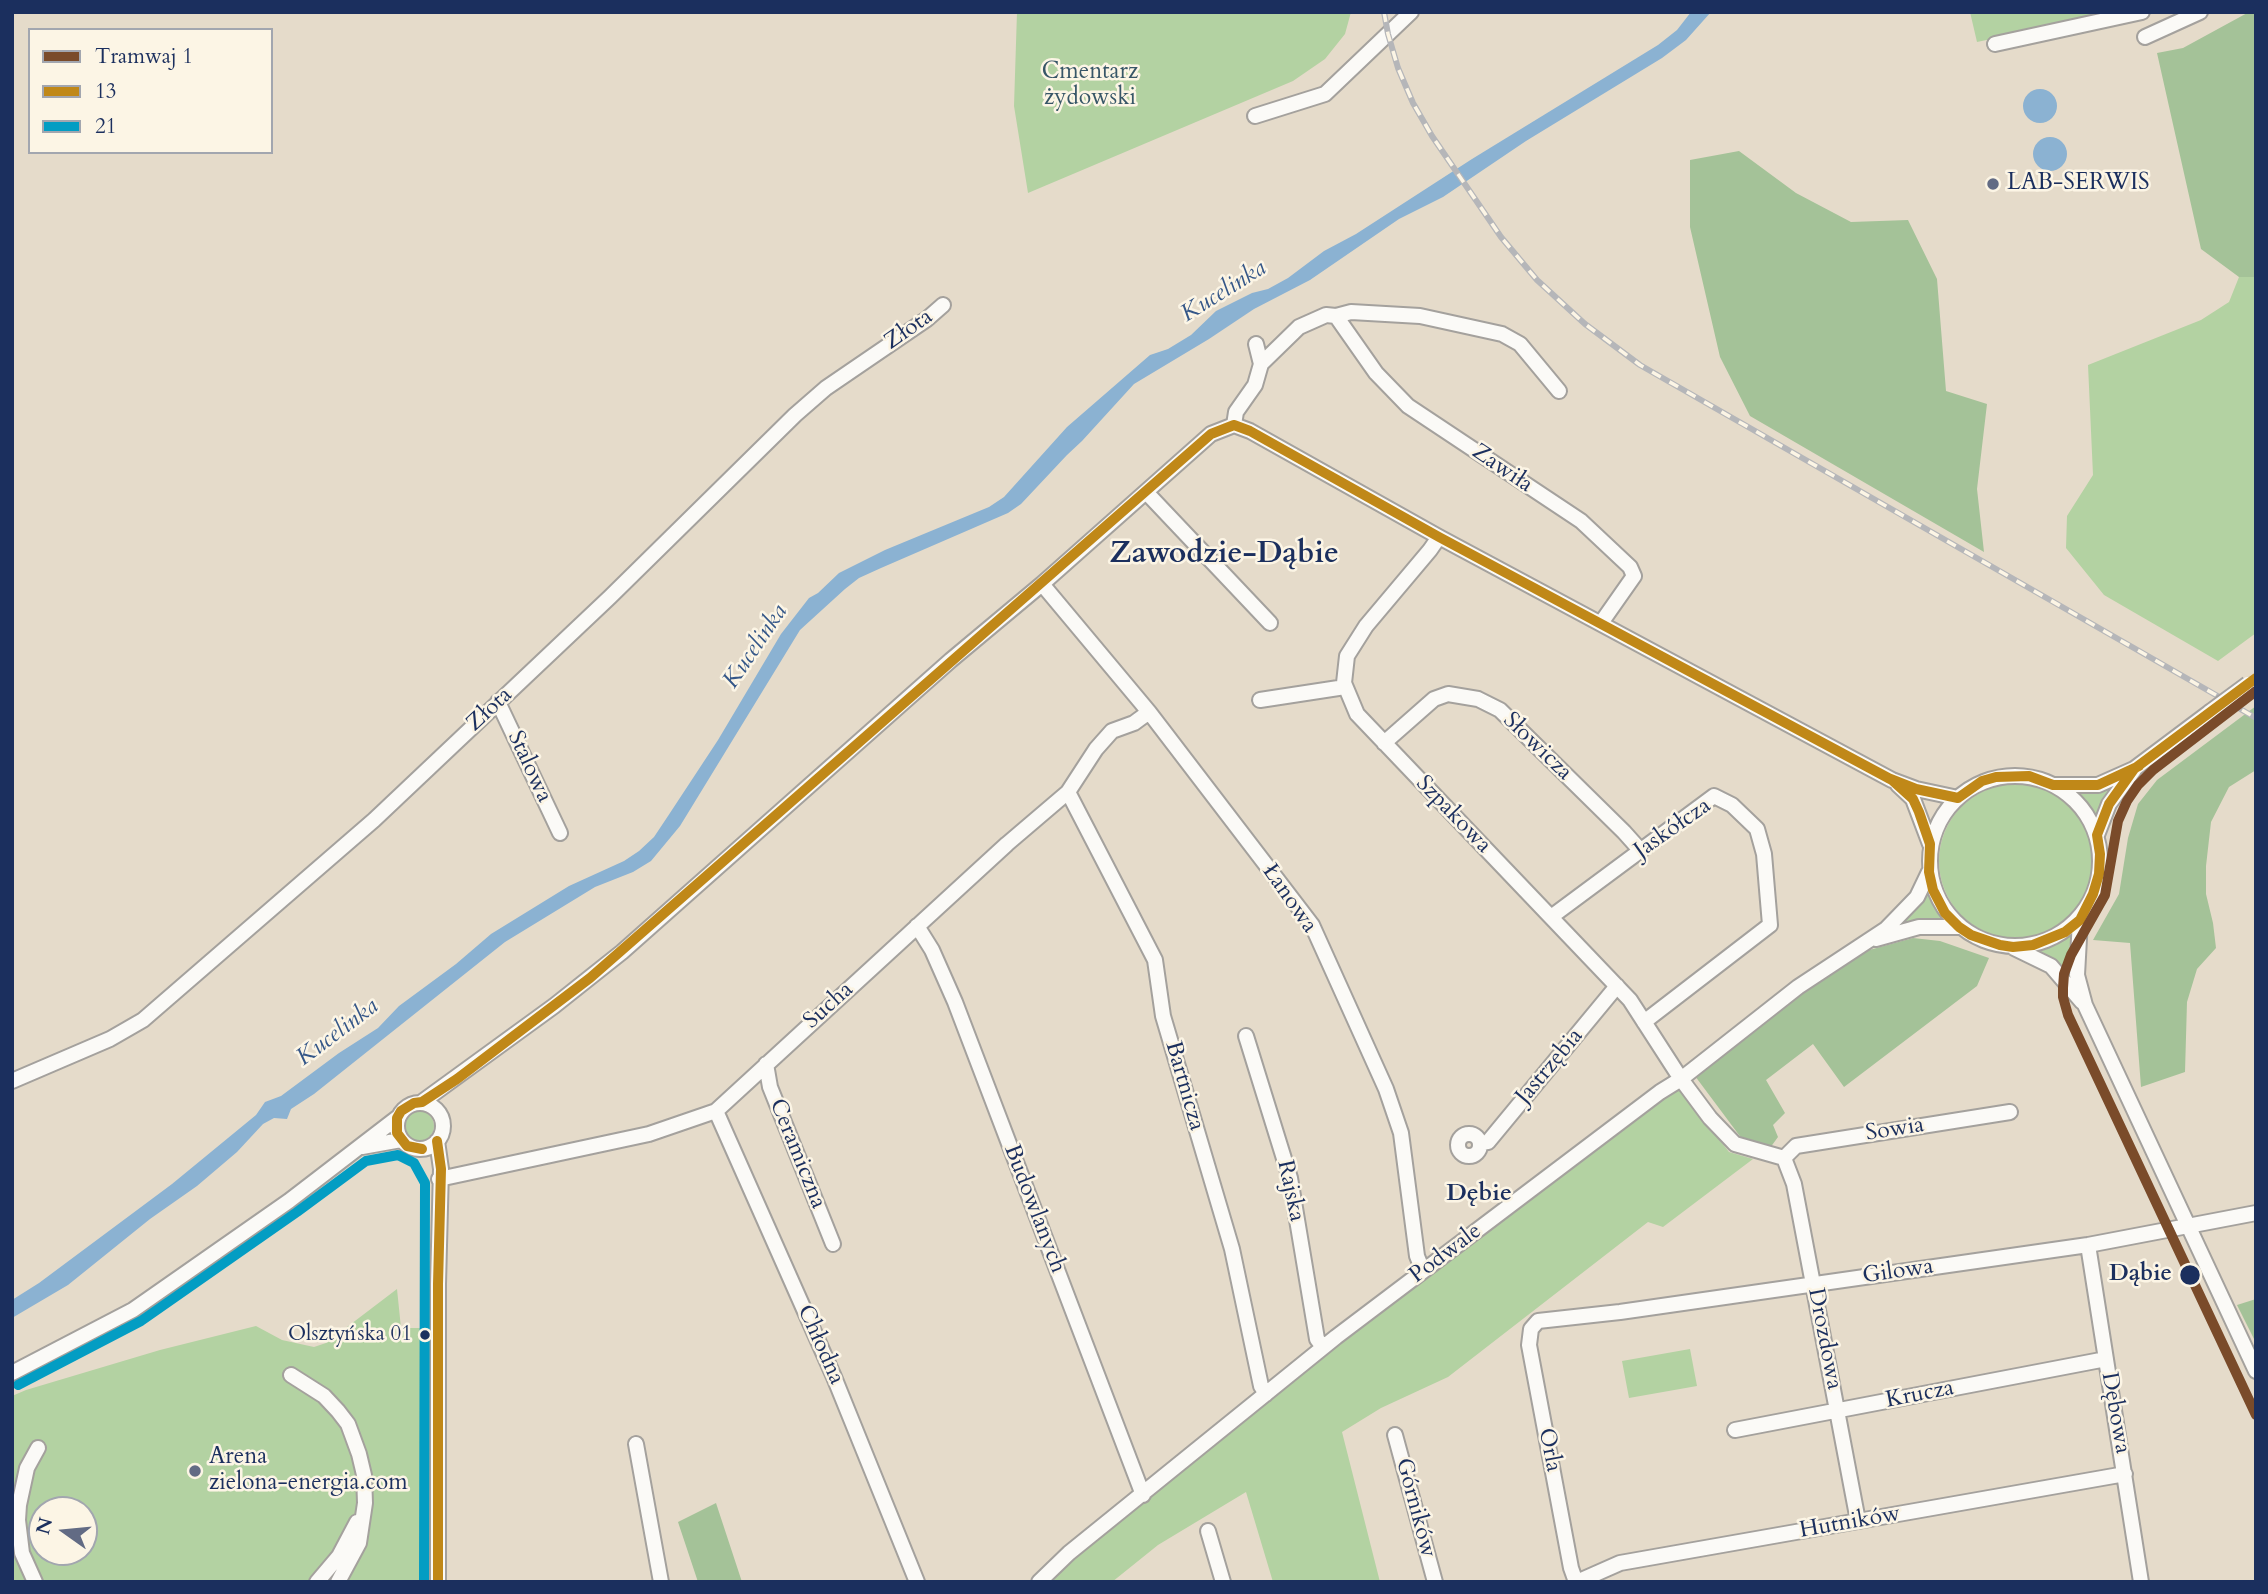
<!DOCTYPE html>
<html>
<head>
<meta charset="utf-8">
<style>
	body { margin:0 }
	#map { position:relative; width:2268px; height:1594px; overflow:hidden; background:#e5dbca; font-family:Cardo,serif }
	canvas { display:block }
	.frame { position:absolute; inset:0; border:14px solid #1b2f5e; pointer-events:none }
	.legend { position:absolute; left:28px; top:28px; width:245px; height:126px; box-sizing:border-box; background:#fcf5e5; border:2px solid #a2a6af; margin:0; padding:9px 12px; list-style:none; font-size:21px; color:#1b2f5e }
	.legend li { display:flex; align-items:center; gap:14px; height:35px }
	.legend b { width:35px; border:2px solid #a2a6af }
	.north { position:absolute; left:28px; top:1496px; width:70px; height:70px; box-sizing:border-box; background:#fcf5e5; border:2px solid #a2a6af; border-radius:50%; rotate:285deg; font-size:19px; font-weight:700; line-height:28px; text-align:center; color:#1b2f5e }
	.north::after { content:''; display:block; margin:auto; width:24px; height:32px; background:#626b84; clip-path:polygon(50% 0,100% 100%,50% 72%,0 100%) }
</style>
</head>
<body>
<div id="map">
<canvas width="2268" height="1594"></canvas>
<div class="frame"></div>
<ul class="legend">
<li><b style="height:9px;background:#7a4b2a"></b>Tramwaj 1</li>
<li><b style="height:9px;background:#c08818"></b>13</li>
<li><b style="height:9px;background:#039dc3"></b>21</li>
</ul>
<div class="north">N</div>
</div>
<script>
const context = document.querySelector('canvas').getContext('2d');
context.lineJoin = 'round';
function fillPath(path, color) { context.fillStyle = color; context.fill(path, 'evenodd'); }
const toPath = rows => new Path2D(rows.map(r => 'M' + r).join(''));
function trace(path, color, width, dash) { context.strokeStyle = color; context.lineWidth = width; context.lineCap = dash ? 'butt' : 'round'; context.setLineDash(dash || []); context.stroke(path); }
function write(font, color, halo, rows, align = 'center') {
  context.font = font + ' Cardo,serif'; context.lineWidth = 5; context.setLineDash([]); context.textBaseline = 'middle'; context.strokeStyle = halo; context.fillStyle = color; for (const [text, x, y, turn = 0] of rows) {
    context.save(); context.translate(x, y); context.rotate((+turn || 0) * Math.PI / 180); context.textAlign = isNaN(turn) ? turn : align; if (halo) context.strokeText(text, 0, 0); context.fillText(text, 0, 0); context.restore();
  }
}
const green = toPath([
	[1017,12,1351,12,1345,34,1325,59,1293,81,1028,193,1014,106],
	[1970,12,2118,12,1977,42],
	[2239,277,2256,277,2256,633,2218,661,2104,595,2066,548,2067,516,2093,475,2088,365,2201,320,2229,302],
	'1939 861a77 77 0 1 1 154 0a77 77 0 1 1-154 0Z',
	[2114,785,2116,785,2099,818,2080,793],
	[1927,887,1932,903,1946,923,1901,925],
	[2071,935,2069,950,2072,980,2061,966,2040,952],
	[1670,1089,1680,1089,1729,1152,1753,1159,1663,1227,1648,1222,1448,1377,1381,1408,1342,1432,1380,1582,1273,1582,1246,1492,1158,1545,1112,1582,1048,1582,1108,1529,1290,1380],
	'404 1126a15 15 0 1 1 30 0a15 15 0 1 1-30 0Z',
	[397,1289,401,1328,425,1328,423,1582,12,1582,12,1396,26,1390,160,1350,256,1326,282,1340,314,1347,326,1343],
	[42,1510,84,1510,84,1552,42,1552],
	[1690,1349,1697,1386,1629,1398,1622,1361]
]);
const forest = toPath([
	[2249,12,2256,12,2256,277,2239,277,2201,249,2157,53,2183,48],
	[1739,151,1796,193,1851,222,1908,220,1937,279,1946,391,1987,404,1977,489,1984,552,1750,416,1720,357,1690,227,1690,160],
	[2256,706,2256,770,2229,787,2211,822,2206,866,2206,894,2213,923,2216,948,2197,969,2187,1002,2185,1072,2141,1087,2130,943,2093,940,2119,894,2128,838,2138,804,2157,780],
	[1913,938,1940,941,1989,958,1977,986,1844,1087,1813,1044,1766,1080,1785,1113,1773,1125,1778,1137,1770,1148,1742,1139,1695,1076,1776,1012,1862,952],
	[2256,1299,2256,1343,2237,1305],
	[716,1503,742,1582,698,1582,678,1522]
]);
const water = toPath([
	[1691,12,1711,12,1686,40,1662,58,1526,141,1443,197,1399,219,1310,280,1254,309,1209,339,1134,384,1082,441,1067,455,1021,504,1008,513,881,568,859,578,845,589,800,630,680,826,651,861,633,872,595,887,505,942,314,1094,291,1109,287,1119,274,1118,263,1124,237,1152,197,1186,150,1219,68,1285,12,1318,12,1300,39,1283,172,1184,256,1115,265,1102,281,1096,339,1053,378,1028,399,1006,456,964,491,934,569,886,624,861,639,851,654,837,668,816,718,740,781,634,809,598,818,593,839,573,885,550,989,507,1004,497,1067,427,1150,355,1168,349,1191,335,1216,311,1252,293,1268,289,1288,278,1324,251,1356,234,1472,159,1658,45,1677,30],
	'2023 106a17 17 0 1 1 34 0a17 17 0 1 1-34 0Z',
	'2033 154a17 17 0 1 1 34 0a17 17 0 1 1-34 0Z'
]);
const minor = toPath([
	[2145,37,2200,12],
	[1995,44,2142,12],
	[1255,116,1325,94,1411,12],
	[1336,316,1376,373,1408,406,1581,521,1630,567,1634,576,1601,623],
	[1261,364,1299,327,1326,315,1336,316,1351,312,1420,316,1502,334,1520,344,1559,391],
	[1234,425,1250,431,1439,537,1892,780,1916,789,1958,798],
	[1234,425,1236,412,1255,385,1261,364,1256,344],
	[1146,492,1270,623],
	[1439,537,1430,550,1366,626,1347,656,1344,683,1357,714,1630,1000,1681,1079,1710,1118,1735,1144,1784,1158],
	[1042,584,1149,712,1312,925,1386,1089,1401,1133,1417,1256,1423,1271],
	[1260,700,1345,687],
	[498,702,560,833],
	[1384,743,1434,699,1448,694,1478,699,1500,710,1624,832,1641,851],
	'1930 861a85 85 0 1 1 170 0a85 85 0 1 1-170 0Z',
	[1898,785,1913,799,1930,844],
	[2054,785,2098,785,2134,769,2210,712],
	[1068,792,1155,960,1163,1016,1232,1249,1261,1386,1266,1394],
	[2097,835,2109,804,2134,770],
	[1551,917,1714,796,1732,805,1757,829,1764,854,1770,925,1644,1022],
	[2080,920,2077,975,2085,1005,2256,1371],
	[917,926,932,950,955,1002,1143,1495],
	[1876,939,1919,927,1959,927],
	[2014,948,2051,966,2082,1002],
	[1246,1036,1290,1178,1317,1339,1323,1347],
	[766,1064,770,1087,833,1244],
	[12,1081,110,1039,143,1020,374,820,610,597,795,415,826,388,927,319,943,305],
	[422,1102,554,1006,622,952,951,660,1042,584,1211,434,1234,425],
	'397 1126a23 23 0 1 1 46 0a23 23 0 1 1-46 0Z',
	[716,1111,834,1377,917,1582],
	'1458 1145a11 11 0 1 1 22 0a11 11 0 1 1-22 0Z',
	[437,1141,441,1169,438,1284,438,1582],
	[1480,1143,1488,1142,1617,986],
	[362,1147,401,1140],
	[1784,1158,1794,1184,1858,1521],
	[1784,1158,1796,1146,2010,1112],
	[439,1179,649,1134,716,1111,1007,844,1068,792,1096,749,1112,731,1134,723,1149,712],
	[2088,1245,2141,1582],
	[12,1373,133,1310,289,1201,397,1118],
	[291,1375,324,1396,338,1411,348,1424,359,1454,364,1475,365,1503,359,1543,338,1582],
	[1735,1430,2106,1359],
	[1395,1435,1435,1582],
	[636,1444,661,1582],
	[1208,1531,1223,1582],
	[35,1582,22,1553,18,1520,19,1505,27,1468,38,1448],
	[317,1582,339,1556,357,1522],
	[1039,1582,1069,1553,1336,1337,1660,1092,1681,1079,1798,987,1886,929,1917,897,1929,872],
	[1576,1582,1571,1568,1529,1345,1531,1329,1538,1321,1620,1312,2088,1245,2256,1213],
	[1577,1582,1620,1563,2125,1474]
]);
const rail = toPath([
	[1384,12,1388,34,1398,68,1413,103,1432,136,1501,237,1537,280,1585,324,1640,365,2256,718]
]);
const minorBridge = toPath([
	[2210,712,2248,684]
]);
const bus1 = toPath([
	[1234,425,1250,431,1439,537,1892,780,1913,799,1919,812,1930,844,1929,872,1933,890,1945,913,1959,927,1971,935,2000,945,2013,947,2033,945,2065,932,2080,920,2093,894,2099,874,2100,854,2097,835,2109,804,2134,769,2256,678],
	[1888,778,1916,789,1958,798],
	[1958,798,1982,781,1996,777,2029,776,2053,785,2098,785,2139,766],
	[437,1141,441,1169,438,1284,438,1582],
	[422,1149,407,1146,397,1133,397,1118,401,1111,414,1103,422,1102,457,1079,590,978,1211,434,1234,425]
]);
const bus2 = toPath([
	[18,1385,141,1321,297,1212,366,1161,398,1155,414,1163,425,1183,424,1582]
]);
const tram1 = toPath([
	[2256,691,2153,770,2138,785,2127,801,2118,821,2105,895,2071,955,2064,974,2063,988,2063,997,2068,1015,2256,1415]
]);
const markers = [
	[1993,184,7,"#626b84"],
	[2190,1275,11,"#1b2f5e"],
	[425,1335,6,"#1b2f5e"],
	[195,1471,7,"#626b84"]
];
const busNames = [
	["Olsztyńska 01",412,1335]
];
const parkNames = [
	["Cmentarz",1090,73],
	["żydowski",1090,99]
];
const poiNames = [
	["LAB-SERWIS",2007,184],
	["Arena",209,1458],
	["zielona-energia.com",209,1484]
];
const streetNames = [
	["Złota",909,330,-35],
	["Zawiła",1502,469,34],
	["Złota",490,710,-43],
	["Słowicza",1537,747,44],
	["Stalowa",529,767,65],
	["Szpakowa",1453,815,46],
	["Jaskółcza",1673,829,-35],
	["Łanowa",1289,899,55],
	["Sucha",829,1006,-42],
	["Jastrzębia",1550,1067,-50],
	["Bartnicza",1184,1086,74],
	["Sowia",1895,1130,-9],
	["Ceramiczna",797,1154,68],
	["Rajska",1290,1191,78],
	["Budowlanych",1034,1209,69],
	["Podwale",1446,1254,-37],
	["Gilowa",1898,1272,-8],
	["Drozdowa",1824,1339,79],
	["Chłodna",820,1345,66],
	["Krucza",1920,1395,-11],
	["Dębowa",2115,1413,80],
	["Orla",1549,1450,79],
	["Górników",1415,1508,75],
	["Hutników",1850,1523,-10]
];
const stopNames = [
	["Dąbie",2172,1275]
];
const waterNames = [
	["Kucelinka",1224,292,-32],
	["Kucelinka",756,647,-56],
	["Kucelinka",338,1033,-37]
];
const neighbourhoodNames = [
	["Dębie",1479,1194]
];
const districtNames = [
	["Zawodzie-Dąbie",1224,555]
];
fillPath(green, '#b3d2a2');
fillPath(forest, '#a4c298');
fillPath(water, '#8bb2d2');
trace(minor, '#a4a19d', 18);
trace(minor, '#fbfaf7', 14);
trace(rail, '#b5b6b9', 6);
trace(rail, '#fcf5e5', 3.5, [10]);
trace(minorBridge, '#a4a19d', 18, []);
trace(minorBridge, '#fbfaf7', 14);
trace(bus1, '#c08818', 10);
trace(bus2, '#039dc3', 10);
trace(tram1, '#7a4b2a', 10);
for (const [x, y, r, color] of markers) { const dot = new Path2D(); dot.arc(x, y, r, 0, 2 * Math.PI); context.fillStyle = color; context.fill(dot); trace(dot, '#fcf5e5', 2.5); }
write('21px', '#1b2f5e', '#fcf5e5', busNames, 'right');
write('23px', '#375667', '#fcf5e5', parkNames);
write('23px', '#1b2f5e', '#fcf5e5', poiNames, 'left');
write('23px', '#1b2f5e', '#fcf5e5', streetNames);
write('bold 23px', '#1b2f5e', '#fcf5e5', stopNames, 'right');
write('italic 24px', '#355788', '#fcf5e5', waterNames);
write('bold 24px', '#1b2f5e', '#fcf5e5', neighbourhoodNames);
write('bold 30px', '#1b2f5e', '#fcf5e5', districtNames);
</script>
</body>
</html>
